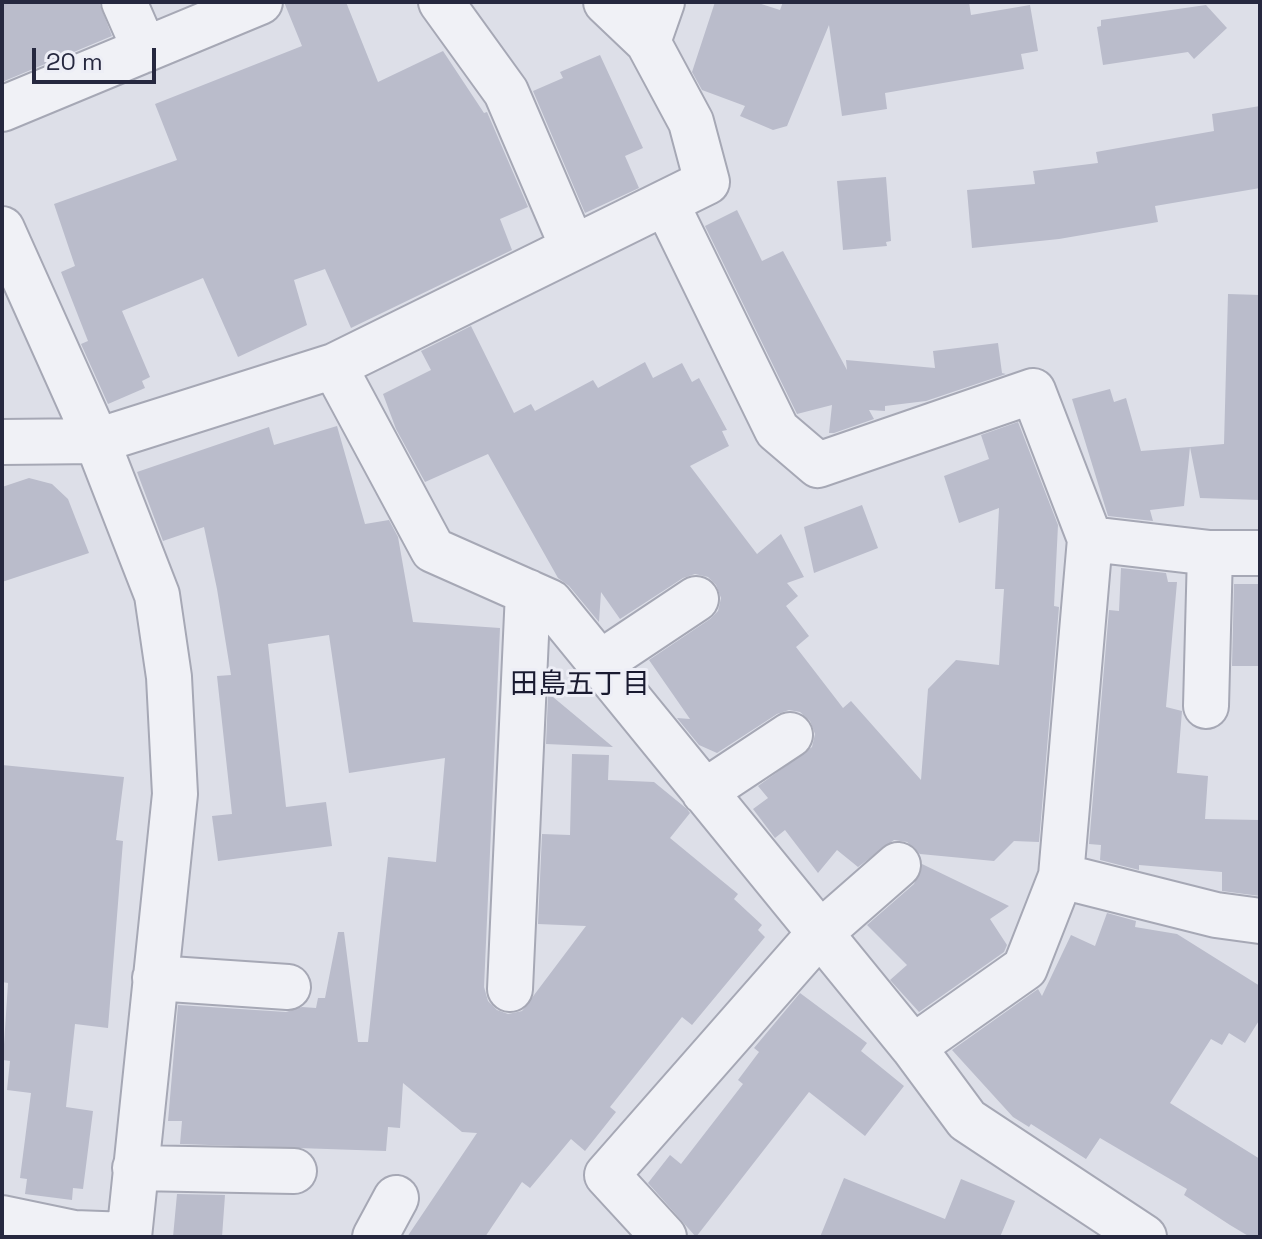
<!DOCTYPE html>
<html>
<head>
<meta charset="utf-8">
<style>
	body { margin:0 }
	#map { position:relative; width:1262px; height:1239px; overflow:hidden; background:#dddfe8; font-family:"Space Grotesk",sans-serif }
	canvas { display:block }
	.frame { position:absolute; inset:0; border:4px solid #26283f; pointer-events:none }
	.scale { position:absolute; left:32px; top:48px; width:124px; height:36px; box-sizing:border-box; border:4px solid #26283f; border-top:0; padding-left:10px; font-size:24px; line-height:28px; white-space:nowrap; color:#26283f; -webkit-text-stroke:6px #edeef6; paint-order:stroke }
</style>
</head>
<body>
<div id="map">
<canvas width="1262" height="1239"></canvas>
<div class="frame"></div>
<div class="scale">20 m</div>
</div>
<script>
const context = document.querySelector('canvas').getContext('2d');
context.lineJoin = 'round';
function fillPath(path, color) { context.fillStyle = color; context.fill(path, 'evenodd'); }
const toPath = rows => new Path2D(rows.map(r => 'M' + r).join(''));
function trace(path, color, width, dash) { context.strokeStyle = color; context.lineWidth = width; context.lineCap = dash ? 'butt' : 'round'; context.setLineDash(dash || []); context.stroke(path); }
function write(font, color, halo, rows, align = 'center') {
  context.font = font + ' "Space Grotesk","Noto Sans JP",sans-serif'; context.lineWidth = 6; context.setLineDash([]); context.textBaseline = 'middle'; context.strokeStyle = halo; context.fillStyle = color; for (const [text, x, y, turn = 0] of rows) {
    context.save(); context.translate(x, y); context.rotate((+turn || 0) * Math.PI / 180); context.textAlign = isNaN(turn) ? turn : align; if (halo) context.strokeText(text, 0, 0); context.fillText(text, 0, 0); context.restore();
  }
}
const building = toPath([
	[2,2,99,2,112,36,2,82],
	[284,2,346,2,378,82,443,51,484,113,487,112,528,207,500,219,512,250,351,328,325,269,294,280,307,325,238,357,203,278,122,311,150,377,142,381,145,388,108,404,81,344,88,341,61,272,75,266,54,204,177,160,155,104,302,46],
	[715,2,755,2,780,10,783,2,969,2,971,15,1030,5,1038,51,1021,54,1024,69,885,93,887,109,842,116,829,25,787,126,773,130,740,116,745,106,702,90,692,72],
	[1206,5,1227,28,1194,59,1188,52,1103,65,1097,27,1101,26,1101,20],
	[600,55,643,148,625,156,639,188,585,213,533,91,563,78,560,72],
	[1260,106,1260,188,1155,206,1158,222,1059,239,972,248,967,190,1035,184,1033,171,1098,163,1096,152,1214,131,1212,114],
	[886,177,891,241,886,242,887,246,843,250,837,181],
	[737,210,762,261,783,251,847,370,846,360,935,368,933,351,998,343,1002,373,1006,374,926,401,885,406,885,411,869,410,874,419,834,433,829,433,832,405,797,414,705,226],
	[1228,294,1260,295,1260,500,1200,498,1190,447,1224,444],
	[471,326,514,413,531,404,535,411,593,380,598,388,645,362,653,378,682,363,692,382,699,378,727,430,722,431,729,446,690,466,757,554,781,534,804,577,787,583,798,596,786,606,809,636,796,647,843,708,851,701,921,780,928,689,956,660,999,665,1004,589,995,589,999,508,959,523,944,476,989,459,981,435,1018,422,1058,525,1054,606,1059,607,1039,842,1014,841,994,861,920,854,907,842,894,840,858,867,837,850,818,873,785,830,775,838,753,809,768,798,758,786,812,747,815,734,810,721,800,712,789,710,777,714,717,753,699,745,677,718,690,719,649,660,710,619,718,611,721,598,716,585,708,577,695,574,683,578,620,619,601,592,599,622,569,586,558,578,488,454,425,482,396,429,383,394,431,370,421,351],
	[1110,389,1114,402,1126,398,1141,451,1190,447,1184,506,1150,510,1153,521,1108,516,1072,399],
	[337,426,365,524,389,520,398,537,413,622,500,628,484,987,488,1001,497,1010,508,1014,522,1011,586,926,538,924,542,834,570,835,572,754,609,755,608,780,654,782,687,809,690,813,670,838,738,894,734,899,762,925,758,930,765,937,692,1025,682,1017,610,1107,616,1112,585,1151,571,1139,530,1188,522,1182,485,1237,407,1237,477,1133,462,1132,403,1083,400,1128,388,1127,386,1151,180,1144,182,1121,168,1121,178,1005,286,1012,302,1007,316,1008,318,998,325,998,338,932,344,932,358,1042,368,1042,388,857,436,862,445,758,349,773,329,635,268,644,286,807,326,802,332,846,218,861,212,816,232,814,217,676,231,675,217,589,204,527,163,541,137,472,269,427,274,445],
	[29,478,52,484,68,499,89,553,2,582,2,487],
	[862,505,878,548,814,573,804,527],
	[1121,568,1166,573,1168,582,1177,582,1166,707,1182,711,1177,773,1208,776,1205,819,1260,820,1260,896,1222,891,1222,872,1139,865,1139,870,1100,860,1101,845,1089,844,1109,610,1119,611],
	[1234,584,1260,584,1260,666,1232,666],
	[548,696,553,697,613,747,546,744],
	[2,765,124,777,116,840,123,841,108,1028,75,1024,66,1107,93,1111,83,1189,73,1188,72,1200,25,1194,27,1179,20,1178,31,1093,7,1090,10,1061,3,1060,8,983,2,982],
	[922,864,1009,906,990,919,1007,945,1004,952,919,1012,890,980,907,965,867,925,914,884],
	[1107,913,1136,921,1135,927,1177,934,1260,986,1260,1019,1245,1043,1229,1033,1222,1045,1211,1039,1170,1103,1260,1159,1260,1237,1250,1237,1230,1225,1184,1195,1187,1189,1100,1138,1086,1159,1031,1124,1029,1127,1013,1117,952,1050,1038,989,1042,996,1071,935,1095,946],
	[800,993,867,1043,861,1051,904,1086,865,1136,809,1092,696,1237,648,1183,670,1155,681,1164,743,1084,738,1080,759,1052,754,1048],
	[844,1178,945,1219,961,1179,1015,1201,1000,1237,820,1237],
	[177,1194,225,1195,222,1237,173,1237]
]);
const minor = toPath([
	[124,2,145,50],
	[441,2,506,92,573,248],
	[648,42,662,2],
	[2,109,260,2],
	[666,203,777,430,818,465,1033,391,1090,539,1210,553,1260,553],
	[2,229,97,441,157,595,169,677,175,794,129,1237],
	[334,366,433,550,550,602,913,1047,967,1120,1144,1237],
	[2,442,97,441,334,366,707,182,691,122,648,42,606,2],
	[600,663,696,599],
	[1206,706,1210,553],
	[704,792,790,735],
	[1061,876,1216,915,1260,921],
	[155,978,288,987],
	[510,989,528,592],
	[913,1047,1025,968,1061,876,1090,539],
	[135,1168,294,1171],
	[2,1218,74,1233,129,1235],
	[375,1237,396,1198],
	[664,1237,607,1175,818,935,898,865]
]);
const neighbourhoodNames = [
	["田島五丁目",580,685]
];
fillPath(building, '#babccb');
trace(minor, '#a6a8b5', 48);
trace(minor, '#f0f1f6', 44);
write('28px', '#191a30', '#edeef6', neighbourhoodNames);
</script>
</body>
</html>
